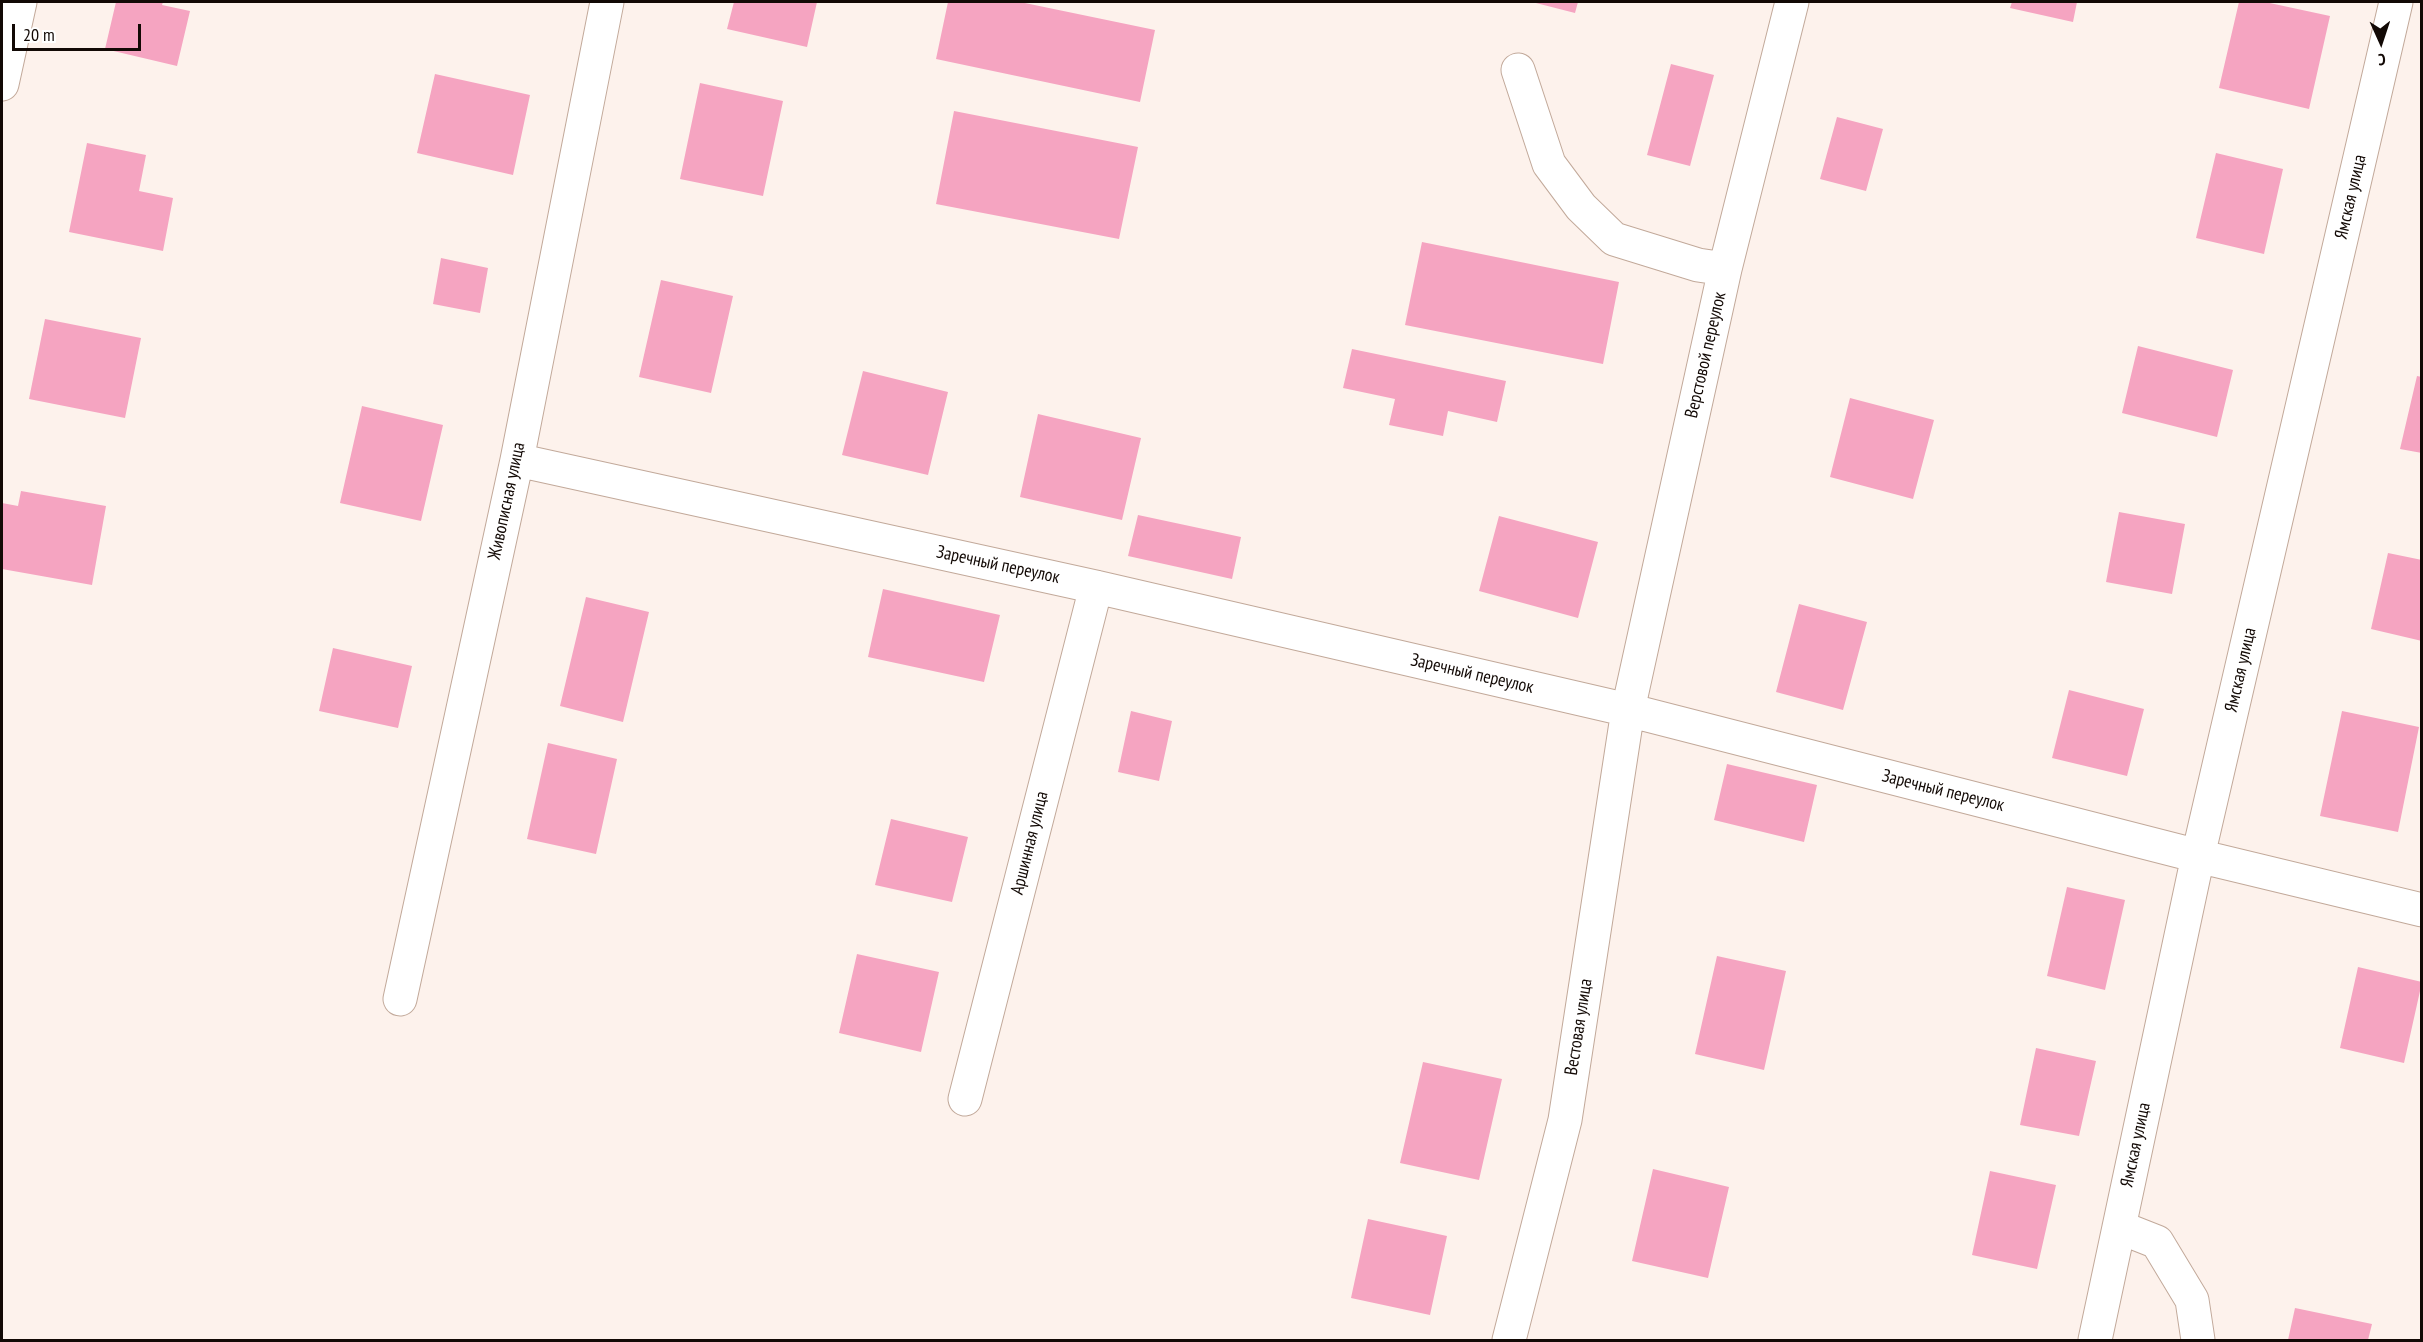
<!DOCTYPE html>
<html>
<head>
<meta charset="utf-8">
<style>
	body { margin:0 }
	#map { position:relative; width:2423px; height:1342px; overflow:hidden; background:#fdf2ec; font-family:"PT Sans Narrow",sans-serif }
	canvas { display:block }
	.frame { position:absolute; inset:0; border:3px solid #120905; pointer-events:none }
	.north { position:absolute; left:2351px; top:12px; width:60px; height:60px; -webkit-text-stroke:4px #fff; paint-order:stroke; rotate:177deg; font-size:16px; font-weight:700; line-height:24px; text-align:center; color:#120905 }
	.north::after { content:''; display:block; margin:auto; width:21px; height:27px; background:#120905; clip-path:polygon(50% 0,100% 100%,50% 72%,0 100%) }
	.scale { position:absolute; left:12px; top:24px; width:129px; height:27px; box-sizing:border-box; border:3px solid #120905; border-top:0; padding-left:8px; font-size:18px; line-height:21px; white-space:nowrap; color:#120905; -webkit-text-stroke:4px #fff; paint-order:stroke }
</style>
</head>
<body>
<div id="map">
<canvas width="2423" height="1342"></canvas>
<div class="frame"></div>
<div class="north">С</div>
<div class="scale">20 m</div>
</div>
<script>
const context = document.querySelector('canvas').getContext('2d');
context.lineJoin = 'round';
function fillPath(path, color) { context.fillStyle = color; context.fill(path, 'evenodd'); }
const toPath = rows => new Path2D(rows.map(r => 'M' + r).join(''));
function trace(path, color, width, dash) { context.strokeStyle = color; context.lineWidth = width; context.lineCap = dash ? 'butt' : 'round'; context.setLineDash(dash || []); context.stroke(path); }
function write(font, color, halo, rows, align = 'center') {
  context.font = font + ' "PT Sans Narrow",sans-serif'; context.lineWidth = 4.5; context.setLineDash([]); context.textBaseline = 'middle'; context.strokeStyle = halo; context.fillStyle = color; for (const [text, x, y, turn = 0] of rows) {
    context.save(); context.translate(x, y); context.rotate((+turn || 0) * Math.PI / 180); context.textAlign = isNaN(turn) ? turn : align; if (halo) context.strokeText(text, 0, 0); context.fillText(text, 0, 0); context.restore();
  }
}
const building = toPath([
	[116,2,163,2,162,5,190,11,177,66,105,49],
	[734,2,817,2,807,47,727,29],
	[948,2,1020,2,1155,30,1140,102,936,59],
	[1532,2,1578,2,1575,13],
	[2012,2,2077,2,2073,22,2010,8],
	[2239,2,2265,2,2330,16,2309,109,2219,88],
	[1671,64,1714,75,1690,166,1647,155],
	[435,74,530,95,513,175,417,153],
	[700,83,783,101,763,196,680,179],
	[954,111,1138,147,1119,239,936,204],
	[1837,117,1883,129,1866,191,1820,179],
	[87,143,146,155,139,191,173,198,163,251,69,232],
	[2216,153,2283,169,2264,254,2196,238],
	[1422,242,1619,282,1603,364,1405,325],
	[441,258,488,268,480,313,433,304],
	[661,280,733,296,711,393,639,377],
	[45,319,141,338,125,418,29,399],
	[2138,346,2233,370,2217,437,2122,413],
	[1352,349,1506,381,1497,422,1448,411,1443,436,1389,425,1395,399,1343,388],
	[863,371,948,392,928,475,842,455],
	[2417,376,2422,377,2422,453,2400,449],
	[1850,398,1934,420,1913,499,1830,477],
	[362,406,443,425,421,521,340,503],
	[1038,414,1141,438,1122,520,1020,497],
	[21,491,106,506,92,585,2,569,2,503,18,506],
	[2119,512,2185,524,2172,594,2106,582],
	[1138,515,1241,537,1232,579,1128,556],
	[1499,516,1598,542,1578,618,1479,591],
	[2388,553,2422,560,2422,641,2371,629],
	[883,589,1000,615,984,682,868,657],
	[586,597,649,612,623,722,560,706],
	[1799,604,1867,622,1843,710,1776,692],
	[333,648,412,666,398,728,319,711],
	[2069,690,2144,709,2127,776,2052,758],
	[1131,711,1172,721,1159,781,1118,772],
	[2342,711,2419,727,2398,832,2320,816],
	[548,743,617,759,596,854,527,839],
	[1727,764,1817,785,1804,842,1714,820],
	[891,819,968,837,952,902,875,885],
	[2067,887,2125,900,2105,990,2047,976],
	[857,954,939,972,921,1052,839,1033],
	[1717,956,1786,971,1764,1070,1695,1054],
	[2358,967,2422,982,2404,1063,2340,1048],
	[2036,1048,2096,1061,2079,1136,2020,1125],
	[1423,1062,1502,1079,1479,1180,1400,1163],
	[1653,1169,1729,1187,1708,1278,1632,1261],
	[1990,1171,2056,1185,2037,1269,1972,1255],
	[1368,1219,1447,1236,1430,1315,1351,1298],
	[2295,1308,2372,1324,2368,1340,2288,1340]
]);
const minor = toPath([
	[1518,70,1549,164,1581,207,1614,239,1698,265,1725,269],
	[2,84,20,2],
	[517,460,1096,587,1628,710,2198,856,2422,910],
	[400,999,517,460,607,2],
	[965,1099,1096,587],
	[2119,1227,2157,1242,2192,1300,2198,1340],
	[1509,1340,1565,1120,1628,710,1725,269,1792,2],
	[2095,1340,2198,856,2396,2]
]);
const streetNames = [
	["Ямская улица",2351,197,-77],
	["Верстовой переулок",1706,355,-77],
	["Живописная улица",507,501,-78],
	["Заречный переулок",998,565,12],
	["Ямская улица",2241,670,-77],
	["Заречный переулок",1472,674,13],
	["Заречный переулок",1943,791,14],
	["Аршинная улица",1030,843,-76],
	["Вестовая улица",1579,1027,-81],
	["Ямская улица",2136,1145,-78]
];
fillPath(building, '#f5a4c1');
trace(minor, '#c2a99a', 35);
trace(minor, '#fff', 33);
write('18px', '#120905', '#fff', streetNames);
</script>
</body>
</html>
